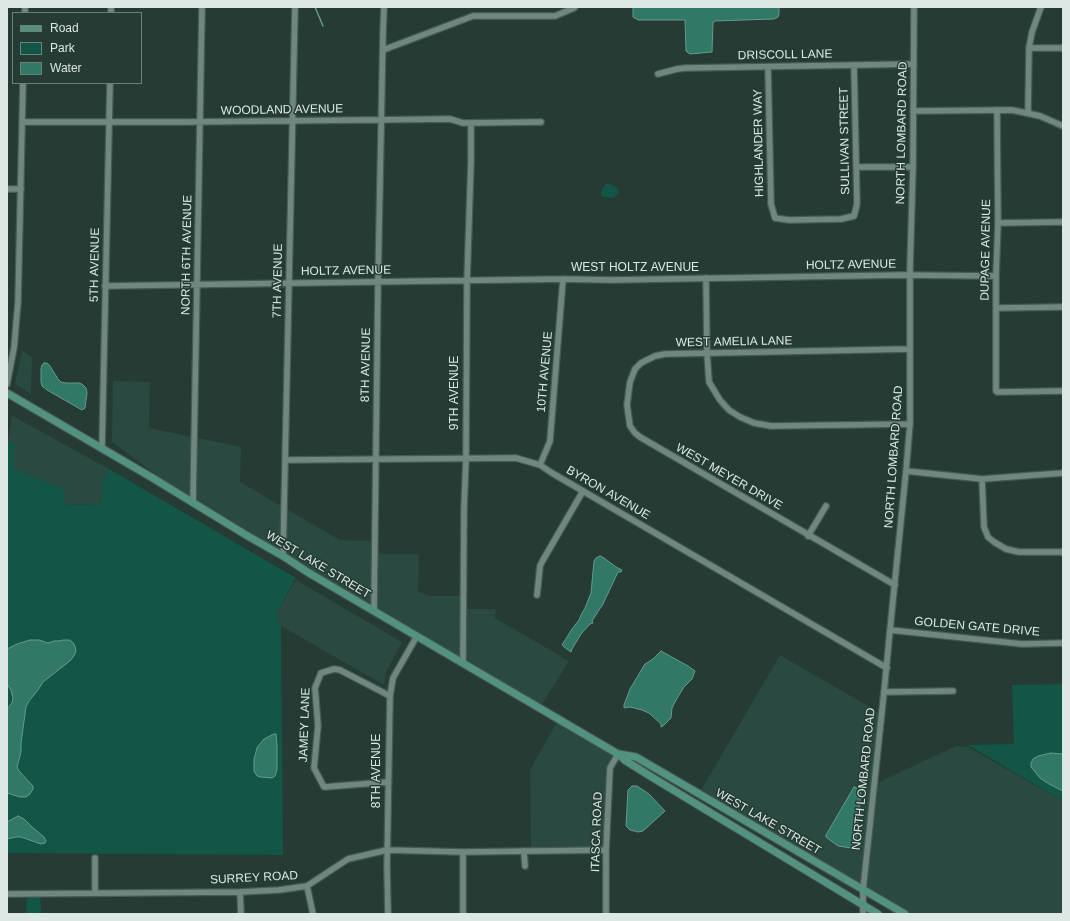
<!DOCTYPE html>
<html>
<head>
<meta charset="utf-8">
<style>
	body { margin:0 }
	#map { position:relative; width:1070px; height:921px; overflow:hidden; background:#253b34; font-family:Helvetica,sans-serif }
	canvas { display:block }
	.frame { position:absolute; inset:0; border:8px solid #dbe8e3; pointer-events:none }
	.legend { position:absolute; left:12px; top:12px; width:130px; height:72px; box-sizing:border-box; background:#253b34; border:1px solid #6e807a; margin:0; padding:5px 7px; list-style:none; font-size:12px; color:#dbe8e3 }
	.legend li { display:flex; align-items:center; gap:8px; height:20px }
	.legend b { width:20px; border:1px solid #6e807a }
</style>
</head>
<body>
<div id="map">
<canvas width="1070" height="921"></canvas>
<div class="frame"></div>
<ul class="legend">
<li><b style="height:5px;background:#539281"></b>Road</li>
<li><b style="height:11px;background:#135647"></b>Park</li>
<li><b style="height:11px;background:#327866"></b>Water</li>
</ul>
</div>
<script>
const context = document.querySelector('canvas').getContext('2d');
context.lineJoin = 'round';
function fillPath(path, color) { context.fillStyle = color; context.fill(path, 'evenodd'); }
const toPath = rows => new Path2D(rows.map(r => 'M' + r).join(''));
function trace(path, color, width, dash) { context.strokeStyle = color; context.lineWidth = width; context.lineCap = dash ? 'butt' : 'round'; context.setLineDash(dash || []); context.stroke(path); }
function write(font, color, halo, rows, align = 'center') {
  context.font = font + ' Helvetica,sans-serif'; context.lineWidth = 3; context.setLineDash([]); context.textBaseline = 'middle'; context.strokeStyle = halo; context.fillStyle = color; for (const [text, x, y, turn = 0] of rows) {
    context.save(); context.translate(x, y); context.rotate((+turn || 0) * Math.PI / 180); context.textAlign = isNaN(turn) ? turn : align; if (halo) context.strokeText(text, 0, 0); context.fillText(text, 0, 0); context.restore();
  }
}
const built = toPath([
	[22,350,32,357,31,394,15,384],
	[113,381,150,382,149,428,241,447,240,482,340,540,376,541,376,554,419,554,418,591,429,596,462,596,461,660,195,503,112,442],
	[12,416,13,416,109,469,103,480,101,504,65,505,64,489,14,469,14,442,8,442],
	[296,580,402,642,386,672,384,685,281,626,276,614],
	[465,609,496,609,495,618,569,661,541,706,464,662],
	[780,655,880,713,873,785,956,746,968,747,1063,801,1063,914,907,914,700,792],
	[558,720,617,754,609,768,605,850,531,850,530,770]
]);
const green = toPath([
	[606,184,610,184,616,187,619,191,618,194,613,198,605,197,602,196,601,193,602,189],
	[7,442,14,442,14,469,65,489,65,505,101,504,103,480,109,469,296,578,276,614,281,626,283,855,7,853],
	[1063,684,1063,801,968,745,1014,744,1012,685],
	[40,892,41,914,26,914,27,893]
]);
const water = toPath([
	[633,7,779,7,779,14,778,17,774,19,714,21,713,23,712,52,690,54,687,52,686,51,685,20,638,20,633,17,633,7],
	[44,363,47,363,50,366,58,379,61,382,66,383,80,383,83,385,86,388,87,393,85,408,82,410,47,390,42,386,41,382,41,369,42,365,44,363],
	[600,556,604,558,616,567,622,570,621,572,618,572,603,604,592,621,593,623,590,624,581,634,572,649,571,652,564,647,562,645,572,629,579,620,581,615,585,608,591,593,594,561,596,558,600,556],
	[30,640,39,640,48,643,54,641,59,641,63,640,70,640,74,644,76,650,75,654,71,660,43,682,38,690,29,701,26,707,21,743,21,752,17,767,19,771,33,786,33,789,30,794,26,797,20,797,7,793,7,709,12,703,13,698,11,690,7,684,7,649,17,644,30,640],
	[661,651,688,666,695,671,692,679,684,687,676,700,672,708,671,718,663,726,661,727,661,724,649,713,642,710,630,707,624,708,624,705,630,689,645,664,653,659,661,651],
	[274,734,276,734,277,745,277,769,276,773,275,776,272,778,261,777,257,776,254,771,254,759,257,748,259,745,264,739,274,734],
	[1051,753,1063,754,1063,791,1049,784,1040,778,1031,767,1031,763,1033,759,1038,756,1051,753],
	[632,786,637,786,649,794,665,811,643,831,638,832,630,830,626,826,628,790,632,786],
	[854,787,857,788,861,790,855,846,851,848,845,847,838,846,826,837,826,835,854,787],
	[18,816,24,819,32,827,44,837,46,841,45,843,41,844,21,837,16,837,7,839,7,822,18,816]
]);
const stream = toPath([
	[315,7,323,26]
]);
const minor = toPath([
	[25,13,25,7],
	[111,13,111,7],
	[1029,48,1063,48],
	[383,50,473,16,555,16,574,8,575,7],
	[768,67,771,204,775,218,789,220,841,219,854,216,857,204,854,65],
	[658,74,677,69,686,68,914,64],
	[997,110,998,223,996,276,996,391,997,392,1063,391],
	[913,111,1012,110,1040,116,1063,126],
	[1028,113,1029,48,1032,32,1041,7],
	[22,122,184,122,450,119,463,123,541,122],
	[857,167,913,167],
	[7,189,21,189],
	[998,223,1063,222],
	[706,278,707,353,709,382,720,400,729,410,740,417,754,423,771,426,910,424],
	[105,286,563,279,611,280,902,275,996,276],
	[996,308,1063,307],
	[7,384,14,348,18,302,23,83],
	[102,448,110,83],
	[285,460,516,458,540,465,552,473,887,668],
	[540,465,550,441,563,279],
	[906,471,982,479,1063,473],
	[982,479,984,527,988,537,994,542,1006,549,1019,552,1063,552],
	[193,503,202,7],
	[808,536,826,506],
	[283,556,295,7],
	[895,585,640,437,635,433,630,426,627,405,630,382,635,369,641,363,655,356,665,354,910,349],
	[537,595,540,566,543,560,583,491],
	[374,611,378,282,383,33,384,7],
	[890,630,1022,644,1063,643],
	[463,663,464,509,466,458,467,281,471,162,471,123],
	[884,692,953,691],
	[388,782,324,787,314,768,318,726,315,688,321,673,334,669,340,670,390,696],
	[524,851,525,866],
	[463,852,463,914],
	[307,886,313,914],
	[240,892,241,914],
	[95,893,95,858],
	[7,894,240,892,279,890,307,886,348,859,387,850,463,852,606,850],
	[388,914,387,866,390,696,393,678,417,636],
	[606,914,606,850,610,768,618,754],
	[863,914,863,890,884,692,890,630,906,471,910,424,910,268,913,167,914,7]
]);
const major = toPath([
	[7,393,151,477,246,535,283,556,309,573,618,754,626,761,650,776,878,914],
	[619,754,636,757,905,914]
]);
const streetNames = [
	["DRISCOLL LANE",785,55,-1],
	["WOODLAND AVENUE",282,110,-1],
	["NORTH LOMBARD ROAD",902,133,-89],
	["SULLIVAN STREET",845,141,-91],
	["HIGHLANDER WAY",759,143,-91],
	["DUPAGE AVENUE",986,250,-89],
	["NORTH 6TH AVENUE",187,255,-89],
	["5TH AVENUE",95,265,-89],
	["HOLTZ AVENUE",851,265,-1],
	["WEST HOLTZ AVENUE",635,268],
	["HOLTZ AVENUE",346,271,-1],
	["7TH AVENUE",278,281,-89],
	["WEST AMELIA LANE",734,342,-1],
	["8TH AVENUE",366,365,-89],
	["10TH AVENUE",545,372,-85],
	["9TH AVENUE",455,393,-90],
	["NORTH LOMBARD ROAD",894,457,-86],
	["WEST MEYER DRIVE",729,477,30],
	["BYRON AVENUE",608,493,30],
	["WEST LAKE STREET",318,565,31],
	["GOLDEN GATE DRIVE",977,627,5],
	["JAMEY LANE",305,725,-88],
	["8TH AVENUE",377,771,-90],
	["NORTH LOMBARD ROAD",864,779,-84],
	["WEST LAKE STREET",768,822,30],
	["ITASCA ROAD",597,832,-88],
	["SURREY ROAD",254,878,-3]
];
fillPath(built, '#2a4940');
fillPath(green, '#135647');
fillPath(water, '#327866');
trace(water, '#659a8c', 1);
trace(stream, '#659a8c', 1.5);
trace(minor, '#465954', 8);
trace(major, '#465954', 9);
trace(minor, '#6f877f', 5.5);
trace(major, '#539281', 7);
write('12px', '#dbe8e3', '#253b34', streetNames);
</script>
</body>
</html>
